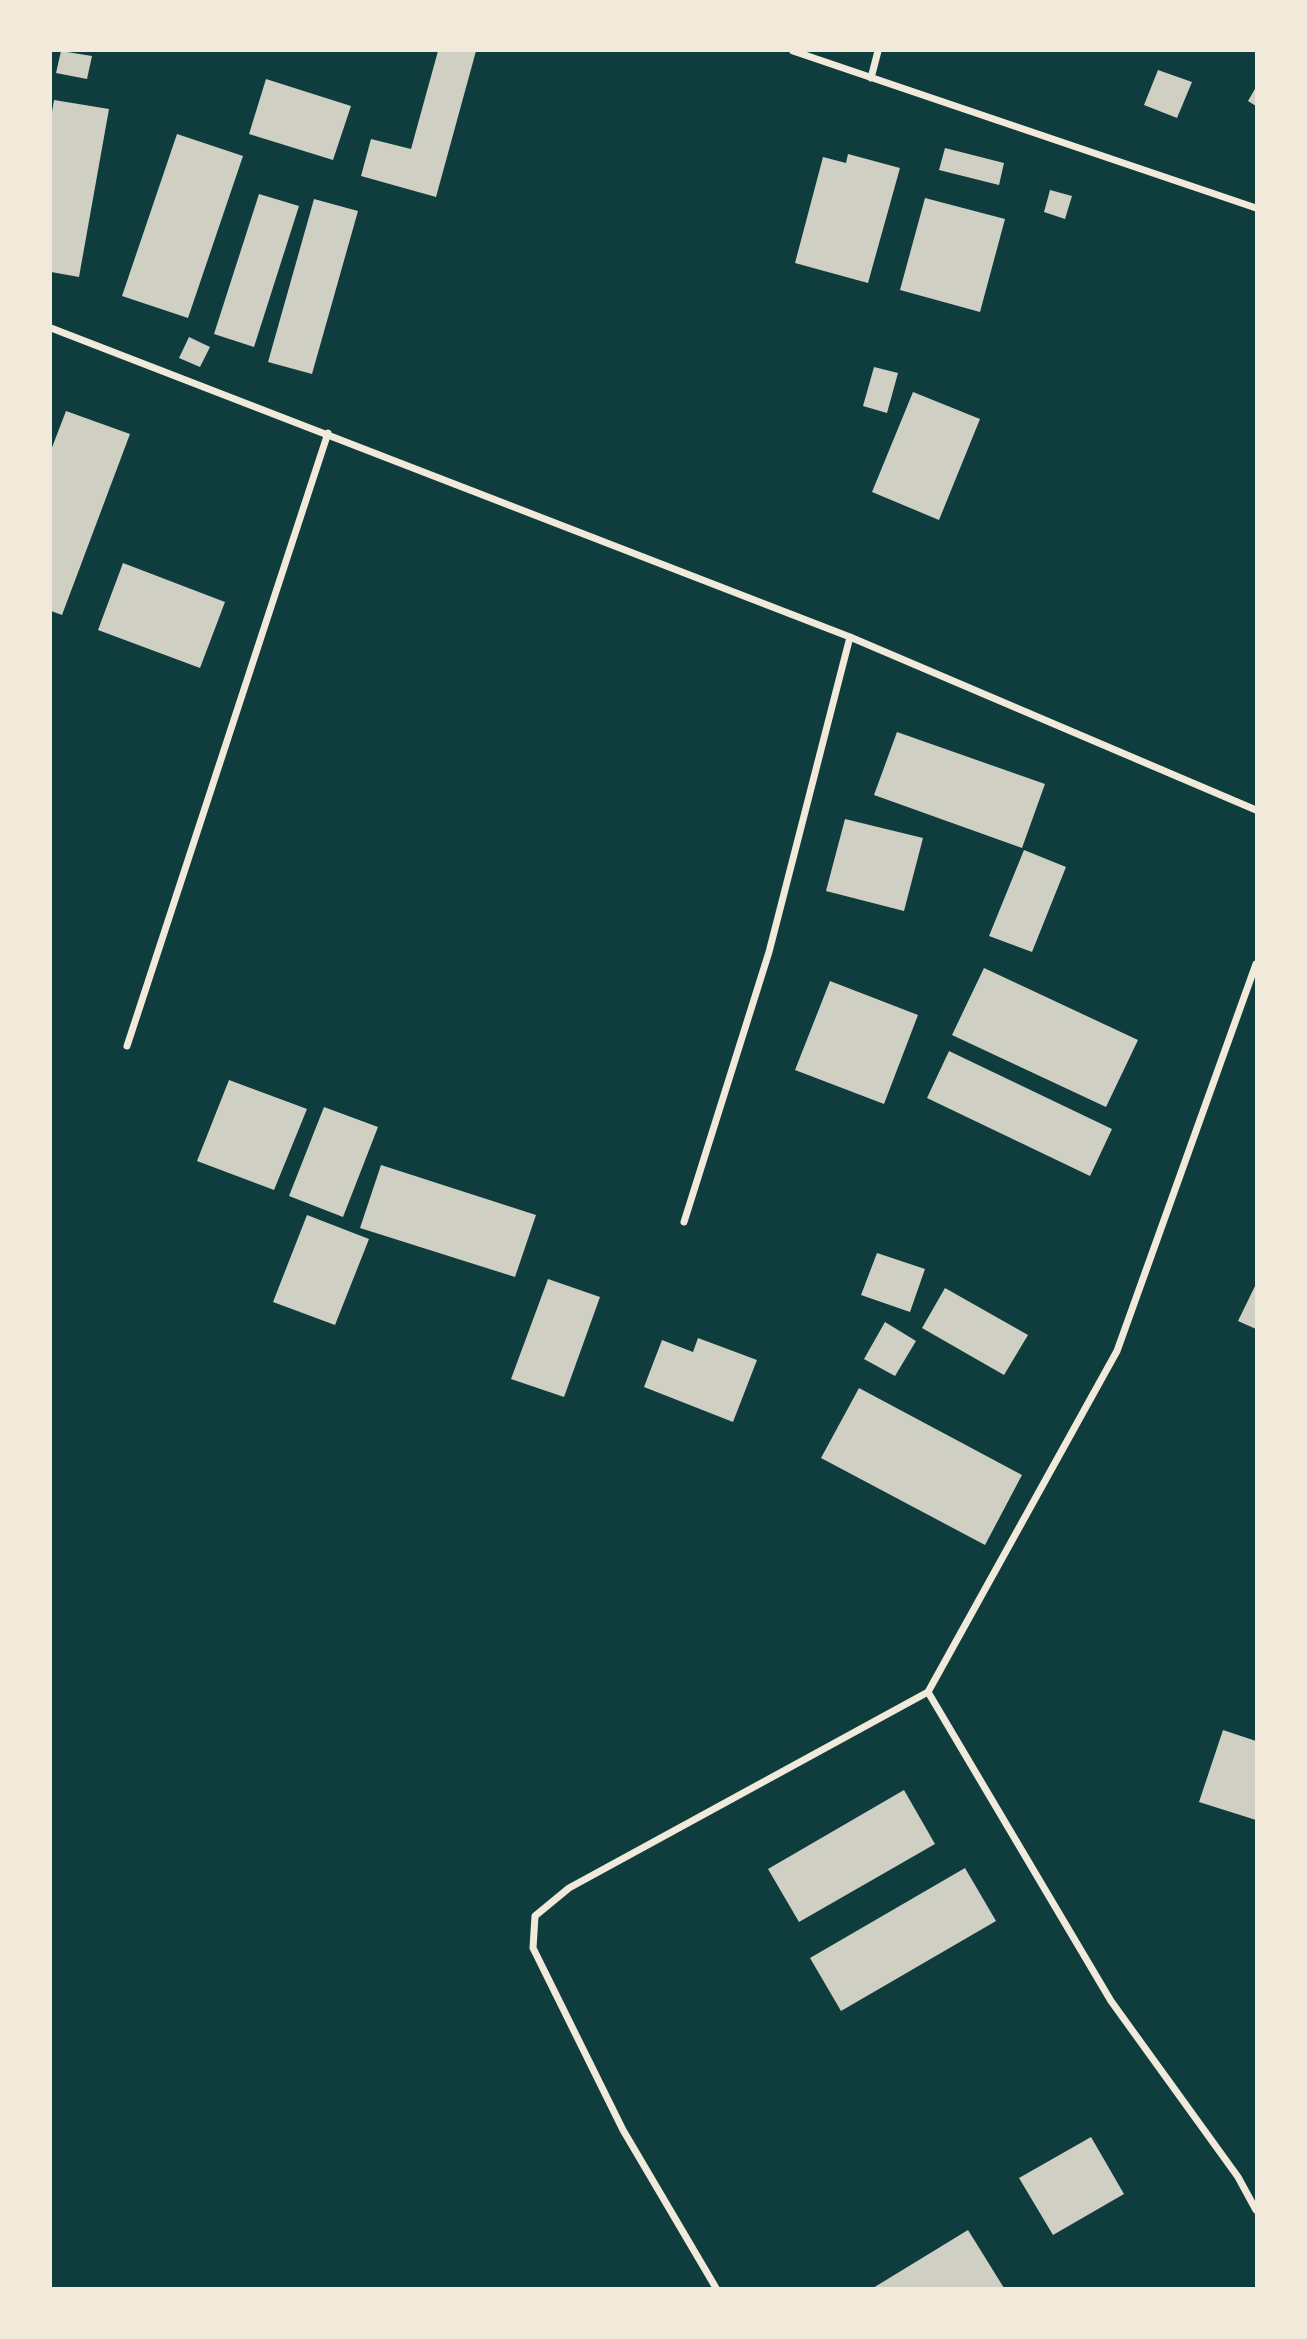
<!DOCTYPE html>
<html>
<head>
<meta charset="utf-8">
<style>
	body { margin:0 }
	#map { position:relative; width:1307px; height:2339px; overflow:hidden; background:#0f3d3e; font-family:"PT Serif",serif }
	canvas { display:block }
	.frame { position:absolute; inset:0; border:52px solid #f1e9da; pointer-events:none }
</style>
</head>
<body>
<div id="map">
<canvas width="1307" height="2339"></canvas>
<div class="frame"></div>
</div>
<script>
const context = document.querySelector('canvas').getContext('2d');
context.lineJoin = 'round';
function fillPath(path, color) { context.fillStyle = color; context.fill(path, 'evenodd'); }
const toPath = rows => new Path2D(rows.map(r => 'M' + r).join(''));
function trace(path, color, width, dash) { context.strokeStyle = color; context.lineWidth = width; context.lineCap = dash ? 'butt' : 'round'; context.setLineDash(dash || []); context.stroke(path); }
const building = toPath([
	[61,51,92,56,87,79,56,73],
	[438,51,476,51,436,197,361,176,371,139,411,149],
	[1158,70,1192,82,1177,118,1144,105],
	[266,79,351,106,333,160,249,134],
	[1256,87,1256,106,1248,101],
	[54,100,109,109,79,277,51,272,51,118],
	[177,134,243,156,188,318,122,296],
	[945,148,1004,163,999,185,939,170],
	[848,154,900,168,868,283,795,263,823,157,846,163],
	[1050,190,1072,196,1065,219,1044,212],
	[259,194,299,206,254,347,214,334],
	[925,198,1005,219,980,312,900,290],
	[314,199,358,211,312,374,268,362],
	[189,337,210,347,200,367,179,358],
	[874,367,898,373,887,413,863,406],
	[913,392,980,419,939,520,872,492],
	[66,411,130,434,62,615,51,611,51,450],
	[123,563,225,602,200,668,98,630],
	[897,732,1045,784,1022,848,874,795],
	[845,819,923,838,904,911,826,891],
	[1024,850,1066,867,1032,952,989,936],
	[984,968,1138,1040,1106,1107,952,1035],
	[830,981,918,1015,884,1104,795,1070],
	[949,1051,1112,1129,1090,1176,927,1098],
	[229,1080,307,1109,274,1190,197,1161],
	[324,1107,378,1127,343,1217,289,1196],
	[381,1165,536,1215,515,1277,360,1228],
	[307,1215,369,1239,335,1325,273,1302],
	[877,1253,925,1269,910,1312,861,1295],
	[548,1279,600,1297,564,1397,511,1379],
	[1256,1284,1256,1329,1238,1321],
	[945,1288,1028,1335,1004,1375,922,1328],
	[885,1322,916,1341,895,1376,864,1359],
	[698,1338,757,1360,733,1422,644,1387,662,1340,693,1352],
	[859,1388,1022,1475,985,1545,821,1458],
	[1223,1730,1256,1741,1256,1820,1199,1802],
	[904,1790,935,1844,799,1922,768,1869],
	[965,1868,996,1921,841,2011,810,1958],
	[1091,2137,1124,2194,1053,2235,1019,2178],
	[968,2230,1004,2288,873,2288]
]);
const minor = toPath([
	[793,51,1256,208],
	[871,78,878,51],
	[51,328,850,637,1256,810],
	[1256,964,1117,1351,928,1692,1111,2001,1238,2177,1256,2210],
	[127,1046,328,433],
	[684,1222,769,952,850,637],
	[716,2288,623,2130,533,1948,535,1916,569,1888,928,1692]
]);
fillPath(building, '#cfcfc3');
trace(minor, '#f1e9da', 7);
</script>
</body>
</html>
